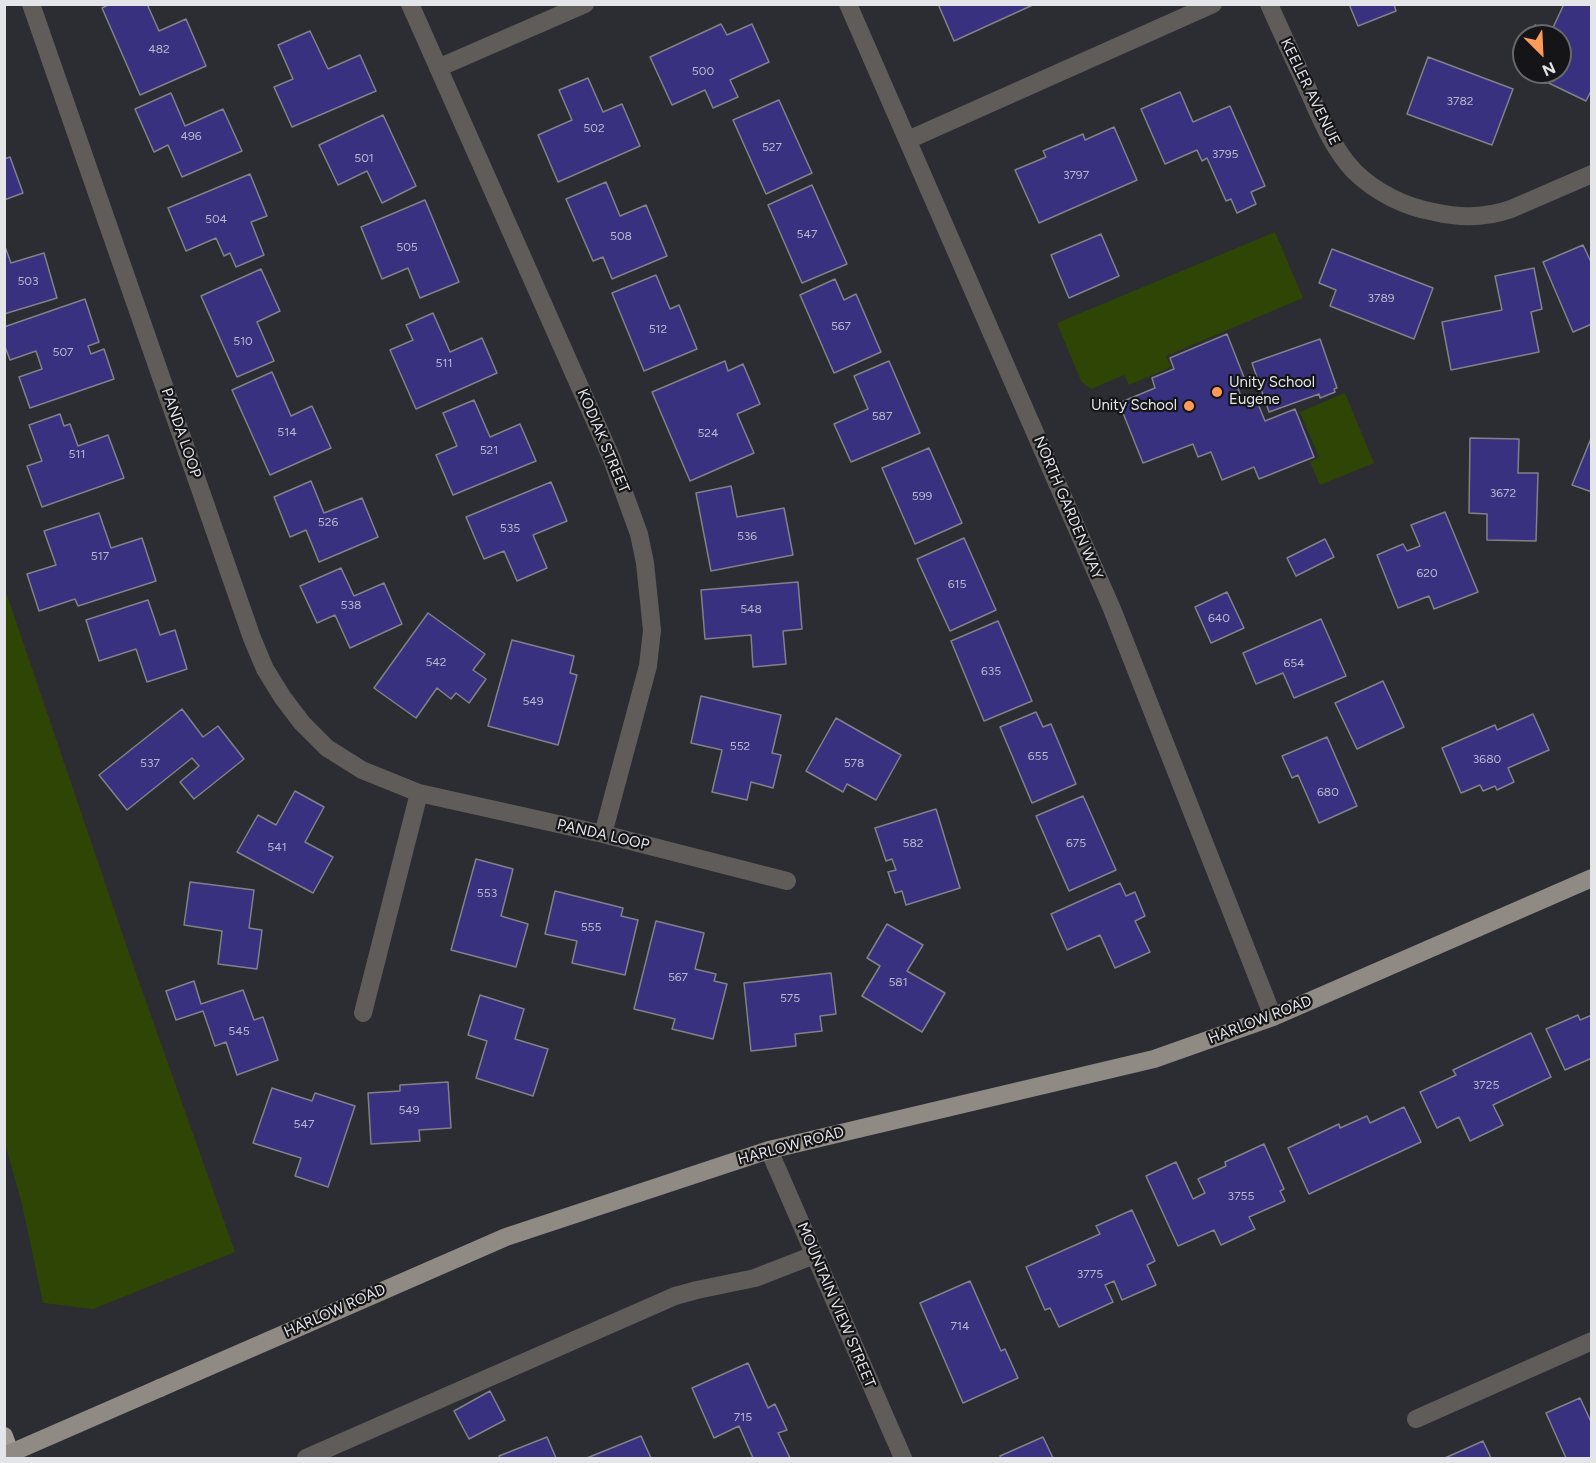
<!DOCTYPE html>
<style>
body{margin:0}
#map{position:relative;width:1596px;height:1463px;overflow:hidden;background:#2c2c33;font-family:Figtree,sans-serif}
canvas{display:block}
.frame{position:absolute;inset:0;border:6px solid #e4e5e9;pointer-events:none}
.north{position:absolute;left:1512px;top:24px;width:60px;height:60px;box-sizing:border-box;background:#151518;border:2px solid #68686c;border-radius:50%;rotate:156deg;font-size:16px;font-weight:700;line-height:24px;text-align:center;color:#e4e5e9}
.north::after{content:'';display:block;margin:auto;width:21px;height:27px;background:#fe9b59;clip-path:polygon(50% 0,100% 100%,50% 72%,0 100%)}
</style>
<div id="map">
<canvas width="1596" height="1463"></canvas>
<div class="frame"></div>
<div class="north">N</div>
</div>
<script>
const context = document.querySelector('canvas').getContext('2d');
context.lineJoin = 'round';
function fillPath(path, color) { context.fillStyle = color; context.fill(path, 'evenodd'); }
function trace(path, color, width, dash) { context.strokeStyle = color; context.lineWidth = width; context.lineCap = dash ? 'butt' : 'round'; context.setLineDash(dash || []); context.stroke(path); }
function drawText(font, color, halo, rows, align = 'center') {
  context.font = font + ' Figtree,sans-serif'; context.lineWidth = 4.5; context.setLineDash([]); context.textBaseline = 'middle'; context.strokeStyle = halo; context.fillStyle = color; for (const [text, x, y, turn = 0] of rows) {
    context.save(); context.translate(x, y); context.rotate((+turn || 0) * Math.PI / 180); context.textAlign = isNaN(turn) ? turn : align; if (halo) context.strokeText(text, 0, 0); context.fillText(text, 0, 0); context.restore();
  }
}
const green = new Path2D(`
 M1275,232L1303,298L1166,356L1171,367L1129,385L1124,375L1091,389L1081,381L1057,323Z
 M1345,393L1374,463L1320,485L1310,462L1319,457L1300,412Z
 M5,589L132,962L235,1252L93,1309L43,1303L22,1204L5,1144Z`);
const building = new Path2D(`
 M110,4H147L159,31L186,19L206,66L140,95L102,8Z
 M938,4H1035L954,41Z
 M1349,4H1394L1396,11L1358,26Z
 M1564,4H1592V89L1586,101L1530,74L1531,72H1560V36H1530L1535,25L1551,32Z
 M721,24L727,35L752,24L769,62L730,80L738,97L713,108L705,90L672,105L650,57Z
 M310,31L328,69L360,55L376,91L292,127L274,87L293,79L278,45Z
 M1428,57L1513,89L1492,145L1407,114Z
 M588,78L603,112L622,104L640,146L558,182L538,135L572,120L559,90Z
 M1180,92L1193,122L1230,106L1265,186L1251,192L1256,204L1237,213L1231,199L1226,201L1207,158L1202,161L1197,150L1165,164L1141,109Z
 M171,93L185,126L223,109L242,151L182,177L168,145L154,152L135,109Z
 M779,100L812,173L766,194L733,120Z
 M383,115L416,186L382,203L367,171L338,185L319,145Z
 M1114,127L1137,180L1039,223L1015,170L1046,157L1043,151L1083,134L1085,140Z
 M10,157L23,193L4,200V159Z
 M250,174L267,216L251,222L264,255L236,267L230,253L224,256L216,238L186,251L168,208Z
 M606,182L620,216L646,205L667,256L612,279L603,257L593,261L566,199Z
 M812,185L847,264L802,283L768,205Z
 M425,200L459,282L420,298L408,268L382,279L361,227Z
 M1101,234L1119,276L1069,298L1051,255Z
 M4,244L11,263L44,253L57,298L4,314Z
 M1583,245L1592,264V324L1573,332L1543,262Z
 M1332,249L1433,288L1414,339L1330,306L1336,290L1319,283Z
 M1534,268L1542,309L1531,312L1539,352L1451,370L1442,322L1502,310L1495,276Z
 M261,269L280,311L257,322L274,361L237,377L201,296Z
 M656,275L670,309L679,305L697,349L644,371L612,293Z
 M835,279L844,300L856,294L881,352L834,373L800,295Z
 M85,299L99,342L88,346L91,354L104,349L114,379L30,408L19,377L42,369L36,351L10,360L4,344V327Z
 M433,313L450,352L482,338L497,373L416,409L390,350L413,340L406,325Z
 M1227,334L1247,385L1238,389L1244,403L1256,399L1265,421L1295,409L1314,457L1259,479L1254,467L1222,480L1211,452L1198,457L1193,444L1143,463L1119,403L1155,388L1152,378L1174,369L1170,358Z
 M1320,339L1337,388L1334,389L1335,392L1320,398L1319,394L1269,412L1252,363Z
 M725,361L728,371L743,364L760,404L737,414L754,453L690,481L652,392Z
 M889,361L920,433L851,462L834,424L868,409L854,376Z
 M272,372L291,416L312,406L331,448L270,475L232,390Z
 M474,400L490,437L520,424L536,461L453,495L436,455L457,446L443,413Z
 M60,414L64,426L70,424L78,446L108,435L124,478L42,507L27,466L42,461L29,425Z
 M1592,436V492L1572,485Z
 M1470,438L1519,439L1518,473H1538L1536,541L1487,540V514L1469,513Z
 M929,448L962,523L915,544L882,468Z
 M311,481L324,513L362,498L378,537L319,562L306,530L290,537L274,497Z
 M551,482L567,521L533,535L547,568L517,581L504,551L484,559L466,517Z
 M731,486L737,517L784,508L793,555L711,571L696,493Z
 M1445,512L1478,592L1434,609L1429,596L1398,608L1377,555L1403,544L1407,551L1420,546L1411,525Z
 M99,513L111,548L142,538L156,581L78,606L75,599L39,611L27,574L56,565L44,531Z
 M964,538L996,610L950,631L917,559Z
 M1325,539L1334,557L1296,576L1287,558Z
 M341,568L354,596L384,583L402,624L350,648L335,615L317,623L300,586Z
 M798,582L802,629L783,631L786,664L753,667L751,635L705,639L701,590Z
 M1227,592L1244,628L1211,643L1195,607Z
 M148,600L160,635L175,630L187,669L147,682L136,649L99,661L86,620Z
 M428,613L485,654L473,670L486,679L469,703L456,693L451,699L437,688L416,718L374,688Z
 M1321,619L1346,676L1294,698L1283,673L1256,684L1243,653Z
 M998,621L1032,701L984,721L951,641Z
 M512,640L574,656L570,673L577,675L558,745L488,726Z
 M1383,681L1404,727L1357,749L1335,703Z
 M701,696L781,715L772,753L781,755L773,788L751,782L747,800L712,792L722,750L691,743Z
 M182,709L203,737L218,726L244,759L194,799L180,782L199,766L192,758L127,810L99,775Z
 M1036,712L1043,727L1051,724L1076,784L1032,803L1000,727Z
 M1533,714L1549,750L1508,768L1514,782L1497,790L1495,786L1483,791L1480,785L1461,793L1442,748L1495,725L1497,730Z
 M836,718L901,755L876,800L847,784L843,792L806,771Z
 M1327,737L1357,806L1319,823L1298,775L1292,778L1282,756Z
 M295,791L324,807L305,842L333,857L313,893L237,852L258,815L276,825Z
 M1083,796L1116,870L1069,891L1036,816Z
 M936,809L960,888L906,905L902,891L895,893L888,872L896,870L892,859L886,861L875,828Z
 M476,859L513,869L501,916L528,924L516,967L451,950Z
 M190,882L254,890L249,928L262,930L257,969L218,964L222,931L184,925Z
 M1120,883L1126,896L1135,892L1145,916L1135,921L1150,952L1115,968L1100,935L1067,950L1051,914Z
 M555,891L623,908L621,916L638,920L625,975L572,963L577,941L545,934Z
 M656,921L704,933L695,969L716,974L714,981L727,984L713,1039L672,1029L675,1019L634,1009Z
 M887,924L923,945L907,971L945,993L922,1032L862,996L880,966L867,958Z
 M831,973L836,1014L820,1016L822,1031L795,1034L796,1046L751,1051L744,983Z
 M194,981L201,1004L243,990L254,1020L263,1017L278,1060L237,1075L226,1042L215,1046L203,1011L176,1020L166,991Z
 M480,995L524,1009L515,1039L548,1049L533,1096L476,1078L487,1041L468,1035Z
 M1578,1015L1580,1020L1592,1015V1058L1565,1070L1546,1029Z
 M1531,1033L1551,1077L1493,1105L1503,1125L1470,1141L1459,1117L1437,1128L1420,1092L1456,1075L1453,1070Z
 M448,1082L451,1128L419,1130L420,1141L371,1144L368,1093L400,1091V1085Z
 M272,1088L312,1101L315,1093L355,1106L328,1187L295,1176L301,1158L253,1143Z
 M1404,1107L1421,1142L1309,1194L1288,1148L1339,1124L1340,1128L1367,1116L1370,1123Z
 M1264,1144L1284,1189L1280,1191L1285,1201L1249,1217L1255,1229L1221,1245L1214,1230L1178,1246L1146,1176L1176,1162L1193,1199L1205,1193L1198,1179L1226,1166L1225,1162Z
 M1132,1210L1155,1261L1147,1265L1156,1285L1122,1300L1114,1281L1105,1285L1113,1302L1059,1327L1050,1308L1045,1310L1026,1267L1100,1234L1096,1226Z
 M970,1281L1001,1351L1005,1349L1018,1378L963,1403L920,1303Z
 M748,1363L768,1408L775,1404L787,1430L778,1433L790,1458H753L739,1426L714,1438L692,1388Z
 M490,1391L505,1420L469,1439L454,1411Z
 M1580,1398L1592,1424V1458H1566L1546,1413Z
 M641,1436L651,1458H587Z
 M547,1437L556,1458H500L499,1456Z
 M1043,1437L1053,1458H1001L1000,1456Z
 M1483,1441L1491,1458H1445Z`);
const minor = new Path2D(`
 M31,4L252,638L265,669L283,698L302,723L327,748L362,770L419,793L603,834L787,881
 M410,4L611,457L639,534L645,563L652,630L648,666L603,834
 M848,4L1112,609L1273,1017
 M1269,4C1282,34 1296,63 1309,92C1321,119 1333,149 1354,171C1375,192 1405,207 1434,212C1460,218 1486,218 1511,209L1592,174
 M438,68L585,4
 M908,140L1213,4
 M363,1013L419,793
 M769,1150L903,1458
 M1416,1419L1592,1341
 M306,1458L675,1296L697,1290L755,1278L814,1255`);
const major = new Path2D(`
 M160,1388L506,1237L769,1150L1154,1059L1273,1017L1592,878`);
const highway = new Path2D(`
 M4,1436L12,1458`);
const majorBridge = new Path2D(`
 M4,1456L160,1388`);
const markers = [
 [1217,392,6,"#fe9b59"],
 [1189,406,6,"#fe9b59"]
];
const numberNames = [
 ["482",159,49],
 ["500",703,71],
 ["3782",1460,101],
 ["502",594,128],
 ["496",191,136],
 ["527",772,147],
 ["3795",1225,154],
 ["501",364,158],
 ["3797",1076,175],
 ["504",216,219],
 ["547",807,234],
 ["508",621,236],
 ["505",407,247],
 ["503",28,281],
 ["3789",1381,298],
 ["567",841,326],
 ["512",658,329],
 ["510",243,341],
 ["507",63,352],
 ["511",444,363],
 ["587",882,416],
 ["514",287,432],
 ["524",708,433],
 ["521",489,450],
 ["511",77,454],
 ["3672",1503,493],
 ["599",922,496],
 ["526",328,522],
 ["535",510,528],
 ["536",747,536],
 ["517",100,556],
 ["620",1427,573],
 ["615",957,584],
 ["538",351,605],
 ["548",751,609],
 ["640",1219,618],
 ["542",436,662],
 ["654",1294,663],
 ["635",991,671],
 ["549",533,701],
 ["552",740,746],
 ["655",1038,756],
 ["3680",1487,759],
 ["537",150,763],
 ["578",854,763],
 ["680",1328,792],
 ["582",913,843],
 ["675",1076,843],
 ["541",277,847],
 ["553",487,893],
 ["555",591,927],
 ["567",678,977],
 ["581",898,982],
 ["575",790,998],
 ["545",239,1031],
 ["3725",1486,1085],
 ["549",409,1110],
 ["547",304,1124],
 ["3755",1241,1196],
 ["3775",1090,1274],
 ["714",960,1326],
 ["715",743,1417]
];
const streetNames = [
 ["KEELER AVENUE",1310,92,64],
 ["PANDA LOOP",181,433,71],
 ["KODIAK STREET",603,441,67],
 ["NORTH GARDEN WAY",1068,508,67],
 ["PANDA LOOP",603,835,13],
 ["HARLOW ROAD",1260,1020,-21],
 ["HARLOW ROAD",791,1146,-15],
 ["MOUNTAIN VIEW STREET",836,1305,67],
 ["HARLOW ROAD",335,1311,-24]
];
const poiNames = [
 ["Unity School",1229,383],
 ["Eugene",1229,400],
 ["Unity School",1177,406,"right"]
];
fillPath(green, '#2f4505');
fillPath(building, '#37317f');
trace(building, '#81818a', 1.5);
trace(minor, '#5f5c59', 18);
trace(major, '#908a84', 18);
trace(highway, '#a39c95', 18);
trace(majorBridge, '#908a84', 18);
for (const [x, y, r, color] of markers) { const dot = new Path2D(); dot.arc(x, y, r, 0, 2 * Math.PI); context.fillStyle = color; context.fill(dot); trace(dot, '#151518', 2); }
drawText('12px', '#b9b8ce', null, numberNames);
drawText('15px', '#e4e5e9', '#151518', streetNames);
drawText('15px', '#e4e5e9', '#151518', poiNames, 'left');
</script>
